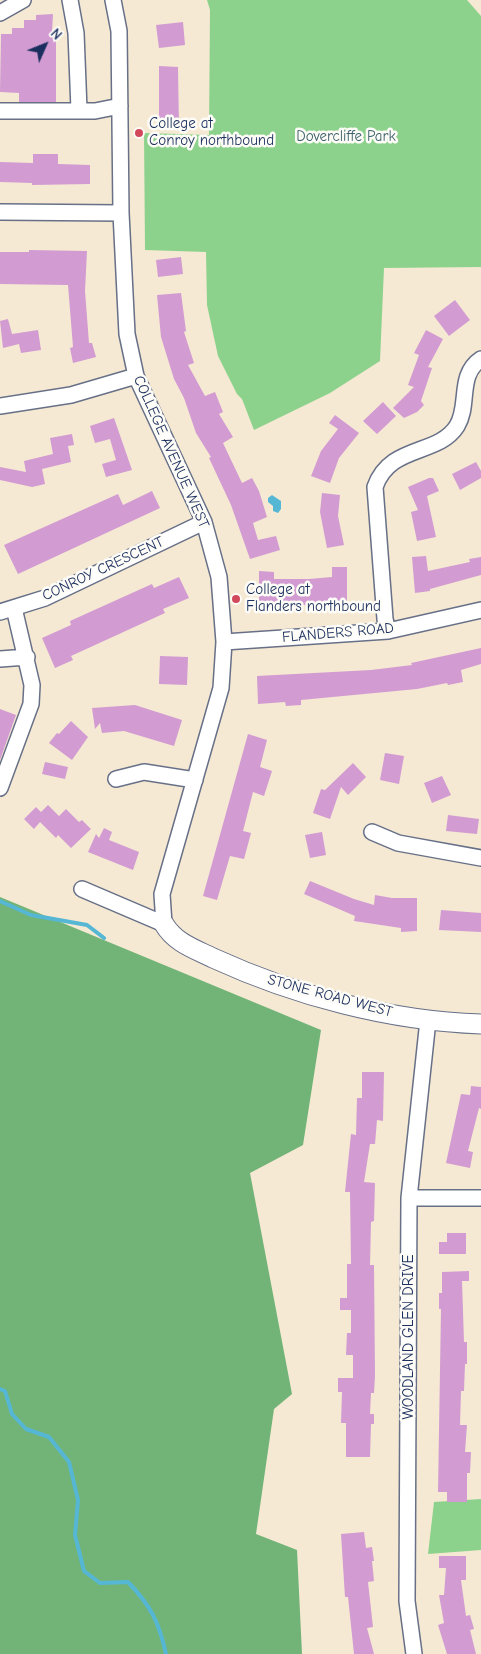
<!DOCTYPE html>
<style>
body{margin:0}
#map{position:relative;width:481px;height:1654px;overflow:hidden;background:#f5e9d3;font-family:"Comic Neue",sans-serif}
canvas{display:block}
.north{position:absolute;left:20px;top:20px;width:50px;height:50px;-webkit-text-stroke:4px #fdfcf7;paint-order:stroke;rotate:46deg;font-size:14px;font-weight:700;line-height:20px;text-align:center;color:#1b2f5e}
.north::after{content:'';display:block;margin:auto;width:18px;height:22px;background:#1b2f5e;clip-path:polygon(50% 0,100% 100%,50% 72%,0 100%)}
</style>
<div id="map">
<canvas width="481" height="1654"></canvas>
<div class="north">N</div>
</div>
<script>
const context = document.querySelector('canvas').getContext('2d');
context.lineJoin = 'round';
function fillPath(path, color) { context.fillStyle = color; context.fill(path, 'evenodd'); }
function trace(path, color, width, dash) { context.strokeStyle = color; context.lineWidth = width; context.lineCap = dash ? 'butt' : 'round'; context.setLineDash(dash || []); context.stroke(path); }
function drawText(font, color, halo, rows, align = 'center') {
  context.font = font + ' "Comic Neue",sans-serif'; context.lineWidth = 5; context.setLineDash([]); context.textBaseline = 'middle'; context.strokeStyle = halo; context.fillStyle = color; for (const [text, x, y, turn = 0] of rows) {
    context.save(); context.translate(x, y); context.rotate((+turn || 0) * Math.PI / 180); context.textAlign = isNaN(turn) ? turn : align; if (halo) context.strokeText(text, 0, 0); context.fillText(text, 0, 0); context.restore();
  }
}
const green = new Path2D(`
 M207,0H467L481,16V267L384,268L380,361L330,393L254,430L242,399L237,394L218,356L207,305L206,252L145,250L144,133L209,135L210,10Z
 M481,1499V1550L428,1554L434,1502Z`);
const forest = new Path2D(`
 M0,897L321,1030L303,1145L250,1173L292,1394L274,1409L256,1534L297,1550L302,1654H0Z`);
const water = new Path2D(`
 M272,495L281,501V509L278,513L273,511V506L268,502V498Z`);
const stream = new Path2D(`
 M0,901L31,915L87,925L104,938
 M0,1389L5,1391L12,1414L26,1429L49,1437L69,1462L78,1500L75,1535L84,1571L100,1583L128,1582C151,1606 159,1622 166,1654`);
const building = new Path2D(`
 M53,14L52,32H56V102H19V93L0,92L1,34H12V28H24V20H36V15Z
 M183,22L185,45L159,48L156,25Z
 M159,66L178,67L179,128H159Z
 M33,154H58V164L90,165V184L32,185V183L0,182V162L33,163Z
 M29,250L87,251L85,291L89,343H92L96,357L73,363L70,348L73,347L68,285L0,284V252H29Z
 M181,257L183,274L158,277L156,260Z
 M181,293L186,331L184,332L194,363L188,365L205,396L215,392L223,412L219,414L233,437L223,443L242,483L252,478L259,491L267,517L253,523L258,540L276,536L280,550L250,559L231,505L209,458L211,457L196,433L184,398L174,379L161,337L157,295Z
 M455,300L470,320L449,336L434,316Z
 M8,319L12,334L38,330L41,350L21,353L19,344L3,348L0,321Z
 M426,330L443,339L428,367L432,368L421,401L424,405L417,412L404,418L393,408L414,387L408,385L419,355L414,353Z
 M383,402L396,416L377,434L363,421Z
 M335,415L359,433L339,458L330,483L311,476L321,451L338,429L329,423Z
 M114,418L132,470L106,477L102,464L116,460L110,439L95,443L90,426Z
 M72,434L74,445L68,446L71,462L42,469L45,484L32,487L0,480V467L26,472L24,461L53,454L50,438Z
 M476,462L481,471V478L460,490L452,474Z
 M429,478H433L439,491L427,496L436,537L417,541L411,512L418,510L408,487Z
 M152,491L160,508L18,574L4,545L118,494L123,505Z
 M322,493L340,495L338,516L344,545L327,548L320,512Z
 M426,556L428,571L470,562L469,559L481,557V575L430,589V591L415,593L412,557Z
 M332,567H347V605H301V607L259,610V571L274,572V579H309L332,577Z
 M179,577L189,598L163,609L165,613L71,656L73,660L55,668L42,638L71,625L70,621L132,593L152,584L154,588Z
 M481,648V664L461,670L463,682L448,685L447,683L417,689L301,700V705L286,706L285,702L258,704L257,676L371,670L412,665L411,663Z
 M160,656L188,657L187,685L159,684Z
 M135,705L182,720L174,746L124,731L102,733L100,723L95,729L92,708Z
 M0,709L16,715L0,760Z
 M71,721L88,737L72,760L49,743L57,733L59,734Z
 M248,734L267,740L260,767L272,771L264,796L253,792L243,831L251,833L244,859L230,856L217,900L203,896Z
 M385,753L404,756L399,784L380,780Z
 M45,762L68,767L65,779L42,774Z
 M353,763L366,777L348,795L341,787L330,819L313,813L321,789L325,790Z
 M442,776L451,795L432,803L424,783Z
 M48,805L59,816L66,809L79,822L82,820L91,829L71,848L58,835L56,838L40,822L34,829L24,819L36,807L41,812Z
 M448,815L479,819L477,834L446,831Z
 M104,828L112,832L109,840L139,852L133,870L88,852L96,834L99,838Z
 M322,832L326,855L310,858L305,835Z
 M310,881L354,899L374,905L375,895L392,898H417V931L401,932V928L354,921L355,916L304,894Z
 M441,910L481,913V932L439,930Z
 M362,1072H384L383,1121L377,1120L375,1144H370L364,1182L375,1183L374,1221L371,1222L370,1265H374L375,1376L374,1393H371L370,1414H374V1424H371L370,1457H346V1423H341L342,1392H338V1378H353V1355H346L347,1333H351V1310H340V1298H347V1264H351L350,1192H345L351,1134L356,1135L357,1098H362Z
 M471,1086L481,1087V1109L479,1108L468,1151L473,1152L470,1168L446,1163L461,1094L470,1095Z
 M447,1233H466V1254H439V1242H447Z
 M469,1271V1281H462L464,1342H467V1364H465L464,1391H461L460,1425H467L465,1452H471L470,1473H467V1502H447V1492H438L441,1309H439V1293H442V1272Z
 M364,1532L366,1548L372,1547L374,1561H372L374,1581L368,1582L373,1627L367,1628L374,1654H354L348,1597H345L341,1534Z
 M439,1556H466V1580H461L466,1616L470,1615L474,1629L470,1630L476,1654H447L438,1625L444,1623L439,1595H444L446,1568H439Z`);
const minor = new Path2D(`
 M70,0L76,33L79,110
 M113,0L119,31L121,213L127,334L136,376L204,522L219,577L224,642L221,688L162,894L164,924
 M0,13L23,0
 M0,111H95L120,106
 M0,212L121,213
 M0,406L71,395L136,376
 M0,612L45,598L204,522
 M388,631L385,619L375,487C390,444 438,456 457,426C470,405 457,375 481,359
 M224,642L388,631L481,610
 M0,659L27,657
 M116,779L144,772L195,780
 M0,788L31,704L32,685L14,608
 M372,832L398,843L481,858
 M82,889L164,924
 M409,1198H481
 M414,1654L407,1601L409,1198L428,1020`);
const major = new Path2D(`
 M164,924C175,943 195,949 213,958C296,996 390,1021 481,1024`);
const markers = [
 [139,133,5,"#d1495b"],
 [236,599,5,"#d1495b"]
];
const poiNames = [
 ["College at",149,124],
 ["Conroy northbound",149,141],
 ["College at",246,590],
 ["Flanders northbound",246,607]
];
const parkNames = [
 ["Dovercliffe Park",346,137]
];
const streetNames = [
 ["COLLEGE AVENUE WEST",171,452,66],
 ["CONROY CRESCENT",103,569,-25],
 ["FLANDERS ROAD",338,633,-5],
 ["STONE ROAD WEST",330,996,15],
 ["WOODLAND GLEN DRIVE",409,1337,-90]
];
fillPath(green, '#8dd28c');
fillPath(forest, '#72b478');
fillPath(water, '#56b7d5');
trace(stream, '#56b7d5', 4);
fillPath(building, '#d29bd2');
trace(minor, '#677087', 18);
trace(major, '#677087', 21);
trace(minor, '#fff', 15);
trace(major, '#fff', 19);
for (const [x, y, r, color] of markers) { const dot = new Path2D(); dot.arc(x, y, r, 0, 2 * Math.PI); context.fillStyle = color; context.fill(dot); trace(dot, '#fdfcf7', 2); }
drawText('15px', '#1b2f5e', '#fdfcf7', poiNames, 'left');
drawText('15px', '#3d606c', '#fdfcf7', parkNames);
drawText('15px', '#1b2f5e', '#fdfcf7', streetNames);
</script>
